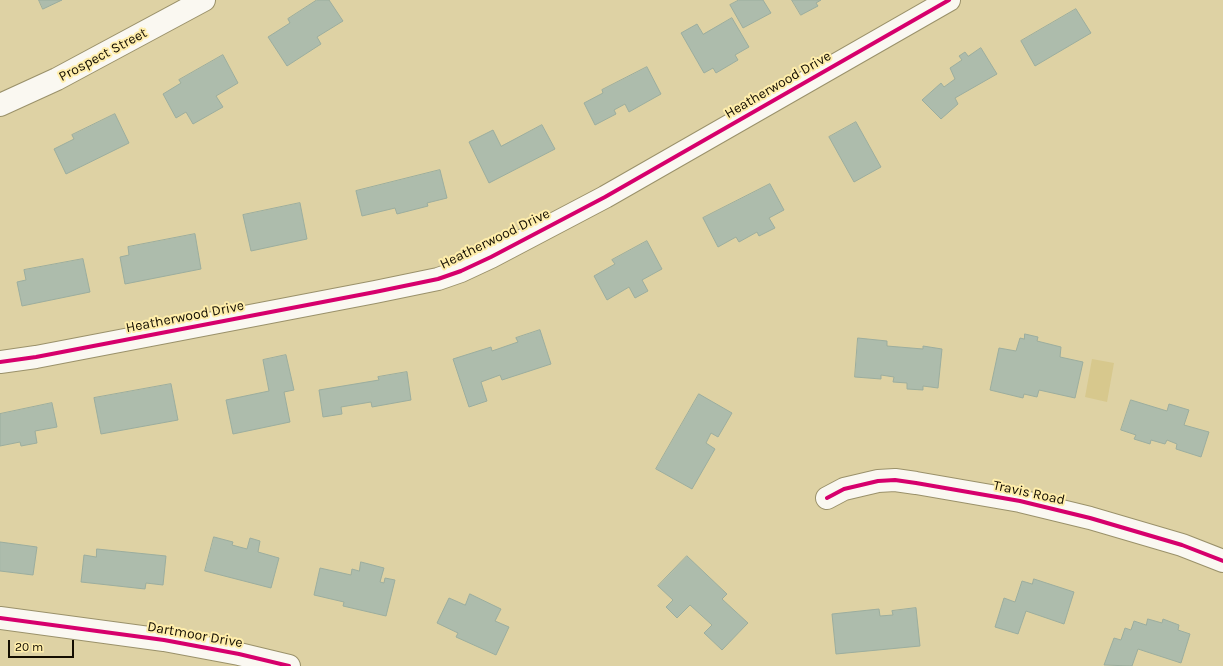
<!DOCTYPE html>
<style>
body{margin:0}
#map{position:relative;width:1223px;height:666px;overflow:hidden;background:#ded2a4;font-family:Karla,sans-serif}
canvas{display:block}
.scale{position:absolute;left:8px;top:640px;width:66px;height:18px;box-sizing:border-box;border:2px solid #130d00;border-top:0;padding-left:5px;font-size:12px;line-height:14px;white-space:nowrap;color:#130d00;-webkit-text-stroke:3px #ffeeab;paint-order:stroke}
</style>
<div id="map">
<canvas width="1223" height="666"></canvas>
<div class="scale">20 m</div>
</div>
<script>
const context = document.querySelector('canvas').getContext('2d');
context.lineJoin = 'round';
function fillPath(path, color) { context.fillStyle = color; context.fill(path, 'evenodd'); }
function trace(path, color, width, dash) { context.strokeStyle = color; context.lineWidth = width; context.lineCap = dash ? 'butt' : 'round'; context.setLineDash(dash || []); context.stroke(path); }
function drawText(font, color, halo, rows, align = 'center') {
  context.font = font + ' Karla,sans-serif'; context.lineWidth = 4; context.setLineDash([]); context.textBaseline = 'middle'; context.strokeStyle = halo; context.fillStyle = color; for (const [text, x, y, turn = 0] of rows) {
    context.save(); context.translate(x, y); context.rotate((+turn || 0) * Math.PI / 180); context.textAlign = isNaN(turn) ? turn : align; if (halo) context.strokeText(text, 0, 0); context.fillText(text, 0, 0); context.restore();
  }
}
const green = new Path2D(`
 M1092,359L1114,363L1107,402L1085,397Z`);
const building = new Path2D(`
 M39,0H62L43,9Z
 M317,0H329L343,21L317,37L321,44L287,66L268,37L290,23L288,19Z
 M739,0H763L771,13L743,28L730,5Z
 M792,0H821L816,3L818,6L801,15Z
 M1076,9L1091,33L1035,66L1021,41Z
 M732,18L749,47L735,55L738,60L716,73L713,68L704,73L681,33L697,24L703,34Z
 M981,48L997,74L955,98L958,104L941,119L922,100L941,83L944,87L955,79L950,68L962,60L959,56L965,52L968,56Z
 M223,55L238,83L216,96L223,107L193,124L186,112L176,118L163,94L181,83L179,80Z
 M647,67L661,94L629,112L625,104L614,110L616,114L595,125L584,103L603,93L602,90Z
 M115,114L129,143L66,174L54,149L74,139L72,135Z
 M856,122L881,167L854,182L829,137Z
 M542,125L555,149L489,183L469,142L493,130L501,146Z
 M440,170L447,198L427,203L428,206L397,214L395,208L362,216L356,191Z
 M770,184L784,210L769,218L775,228L759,236L757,232L739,242L736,237L718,247L703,218Z
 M300,203L307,239L251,251L243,215Z
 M195,234L201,269L125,284L120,257L129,255L128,247Z
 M647,241L662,269L642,280L648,291L635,298L629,287L607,300L594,276L615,264L612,260Z
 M83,259L90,292L22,306L17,282L26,280L24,270Z
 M540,330L551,364L502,380L500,375L481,382L487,401L469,407L453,359L491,347L492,351L518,342L516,338Z
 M1025,334L1038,337L1037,341L1061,347L1060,357L1083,362L1075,398L1039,390L1037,397L1024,394L1023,398L990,390L999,348L1016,351L1020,338L1024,339Z
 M858,338L887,341V346L923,349V346L942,349L938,388L923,386V390L907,389V383L893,382L894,377L881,375V379L855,377Z
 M286,355L294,390L284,392L290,422L233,434L226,400L269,391L263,360Z
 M407,372L411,400L372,407L371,402L341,407L342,414L323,417L319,390L379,380L378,377Z
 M171,384L178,420L101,434L94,398Z
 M699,394L732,413L718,437L711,433L706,443L715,449L692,489L656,469Z
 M1131,400L1167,411L1169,404L1189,410L1184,425L1209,432L1201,457L1176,449L1177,444L1167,440L1165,444L1151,440L1150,444L1134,439L1136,435L1121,430Z
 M52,403L57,427L35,431L37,443L21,446L20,442L0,446V414Z
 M214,537L233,542L232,545L247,549L250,538L260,541L258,552L279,558L271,588L205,571Z
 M0,542L37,547L33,575L0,571Z
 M97,549L166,556L163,585L146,583L145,589L81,582L84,555L96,557Z
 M687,556L727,594L722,599L748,623L722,650L704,633L712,625L690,605L677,618L666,607L673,600L658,586Z
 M361,562L384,568L380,582L384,583L385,578L395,580L386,616L343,606L344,602L314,595L320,568L351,575L352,569L359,571Z
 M1034,579L1074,592L1064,624L1026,611L1018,634L995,627L1004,598L1015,602L1022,581L1032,584Z
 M470,594L501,609L495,621L509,627L496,655L456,637L458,633L437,623L449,598L465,605Z
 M916,608L920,646L836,654L832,614L879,609L880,616L893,615L892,611Z
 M1148,619L1162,623L1163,619L1179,625L1178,630L1190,634L1181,663L1138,649L1132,666L1104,665L1114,638L1121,640L1125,628L1131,630L1134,621L1146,625Z`);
const street = new Path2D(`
 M0,105L57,79L204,0
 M0,362L36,357L375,292L438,279L461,271L491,257L605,197L949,0
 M827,498L844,489L878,481L895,480L916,483L1020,501L1090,518L1182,545L1223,561
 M0,618L164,640L239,654L289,666`);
const cycleway = new Path2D(`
 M0,362L36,357L375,292L438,279L461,271L491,257L605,197L949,0
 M827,498L844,489L878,481L895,480L916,483L1020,501L1090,518L1182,545L1223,561
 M0,618L164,640L239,654L289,666`);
const streetNames = [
 ["Prospect Street",103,55,-28],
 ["Heatherwood Drive",778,85,-30],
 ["Heatherwood Drive",495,239,-26],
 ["Heatherwood Drive",185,317,-11],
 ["Travis Road",1029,493,12],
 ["Dartmoor Drive",195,635,10]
];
fillPath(green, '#d7c88d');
fillPath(building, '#adbcac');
trace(building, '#9bad9e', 1);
trace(street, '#9a916a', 24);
trace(street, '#faf8f1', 22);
trace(cycleway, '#d6006c', 4);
drawText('14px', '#130d00', '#ffeeab', streetNames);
</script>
